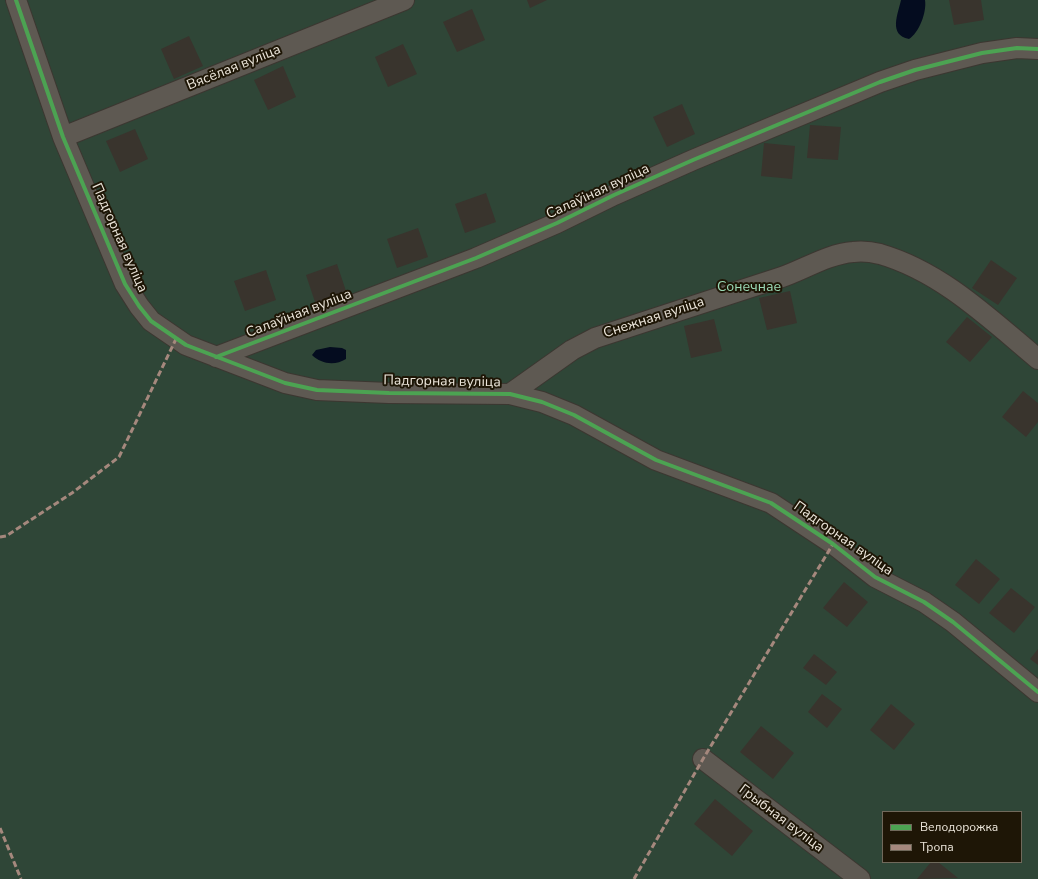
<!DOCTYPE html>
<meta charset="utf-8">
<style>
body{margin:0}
#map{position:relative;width:1038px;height:879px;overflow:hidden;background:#221d14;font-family:"Nunito Sans",sans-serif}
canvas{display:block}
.legend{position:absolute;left:882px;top:811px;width:140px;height:52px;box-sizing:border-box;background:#1e1606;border:1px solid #70695b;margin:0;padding:5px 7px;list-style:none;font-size:12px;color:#ece6db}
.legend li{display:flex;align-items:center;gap:8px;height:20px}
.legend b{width:20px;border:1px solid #70695b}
</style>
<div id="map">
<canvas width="1038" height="879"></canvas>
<ul class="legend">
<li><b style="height:5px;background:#4ca352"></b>Велодорожка</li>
<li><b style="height:5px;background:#a5887d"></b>Тропа</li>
</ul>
</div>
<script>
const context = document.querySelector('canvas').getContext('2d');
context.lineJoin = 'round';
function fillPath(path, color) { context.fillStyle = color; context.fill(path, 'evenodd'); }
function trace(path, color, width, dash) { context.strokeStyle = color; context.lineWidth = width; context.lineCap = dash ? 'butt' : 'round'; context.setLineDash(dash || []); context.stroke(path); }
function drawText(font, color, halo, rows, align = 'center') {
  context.font = font + ' "Nunito Sans",sans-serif'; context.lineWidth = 4; context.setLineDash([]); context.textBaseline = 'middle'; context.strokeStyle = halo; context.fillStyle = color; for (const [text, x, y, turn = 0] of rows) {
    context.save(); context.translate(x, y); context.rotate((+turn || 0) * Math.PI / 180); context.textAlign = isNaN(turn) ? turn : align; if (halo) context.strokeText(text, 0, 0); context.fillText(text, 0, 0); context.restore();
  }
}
const green = new Path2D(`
 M0,0H1038V879H0ZM883,812H1021V862H883Z`);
const water = new Path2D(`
 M901,0H925C927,12 919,33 909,39C888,35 898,14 901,0Z
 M330,347L342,348L346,350V359C335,366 321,364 312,355L316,350Z`);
const building = new Path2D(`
 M527,0H547L530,8Z
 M949,0H981L984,20L954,25Z
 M472,9L485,40L457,52L443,22Z
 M189,36L203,66L174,79L161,49Z
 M403,44L417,74L388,87L375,57Z
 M283,66L296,97L268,110L254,80Z
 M682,104L695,134L667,147L653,117Z
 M810,125L841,127L838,160L807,158Z
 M135,129L148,159L120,172L106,141Z
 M764,143L795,146L792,179L761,176Z
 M486,193L496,222L465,233L455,204Z
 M418,228L428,257L397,268L387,239Z
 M991,260L1017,278L998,305L972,288Z
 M337,264L347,294L316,305L306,275Z
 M266,270L276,300L245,311L234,281Z
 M790,291L797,323L767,330L759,298Z
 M967,317L992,337L970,362L946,342Z
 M714,319L722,351L691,358L684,326Z
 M1023,391L1038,403V422L1026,437L1002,417Z
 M976,559L1000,579L979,604L955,585Z
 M844,582L868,602L847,627L823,608Z
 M1011,588L1035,607L1014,633L989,613Z
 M1038,649V665L1030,659Z
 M814,654L837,672L826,685L803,668Z
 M822,694L842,709L827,728L808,712Z
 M891,704L915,724L894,750L870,730Z
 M761,726L794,753L773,779L740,752Z
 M715,799L753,831L732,856L694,824Z
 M931,862H938L958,878L917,879Z`);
const minor = new Path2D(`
 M16,0L63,137L125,284L139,306L151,321L186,345L285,383L317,390L389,393L510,394L542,402L574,415L656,460L771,503L833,544L875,577L924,602L953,622L1038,692
 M63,137L404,0
 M216,357L476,258L557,223L614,195L693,160L880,82L915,70L982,53L1017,48L1038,49
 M510,394L572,350L595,338C657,318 719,298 782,277C805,269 828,254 853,252C861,251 872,252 880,254C942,272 990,319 1038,359
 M703,759L860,879`);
const quiet = new Path2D(`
 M0,537L6,536L72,493L119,457L176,339
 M0,828L21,879
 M634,879L703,759L833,544`);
const cycleway = new Path2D(`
 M16,0L63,137L125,284L139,306L151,321L186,345L285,383L317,390L389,393L510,394L542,402L574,415L656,460L771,503L833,544L875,577L924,602L953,622L1038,692
 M216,357L476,258L557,223L614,195L693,160L880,82L915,70L982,53L1017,48L1038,49`);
const streetNames = [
 ["Вясёлая вуліца",234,68,-22],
 ["Салаўіная вуліца",598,192,-25],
 ["Падгорная вуліца",119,238,66],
 ["Салаўіная вуліца",299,314,-21],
 ["Снежная вуліца",654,318,-18],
 ["Падгорная вуліца",442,382,1],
 ["Падгорная вуліца",843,539,35],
 ["Грыбная вуліца",781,819,37]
];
const parkNames = [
 ["Сонечнае",749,288]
];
fillPath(green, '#2f4637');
fillPath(water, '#040c1f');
fillPath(building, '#39342d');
trace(minor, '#3c3731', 22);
trace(minor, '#5e5952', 20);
trace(quiet, '#a5887d', 3, [6, 3]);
trace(cycleway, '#4ca352', 4);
drawText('14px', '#ece6db', '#1e1606', streetNames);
drawText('14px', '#9bdab6', '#1e1606', parkNames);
</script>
